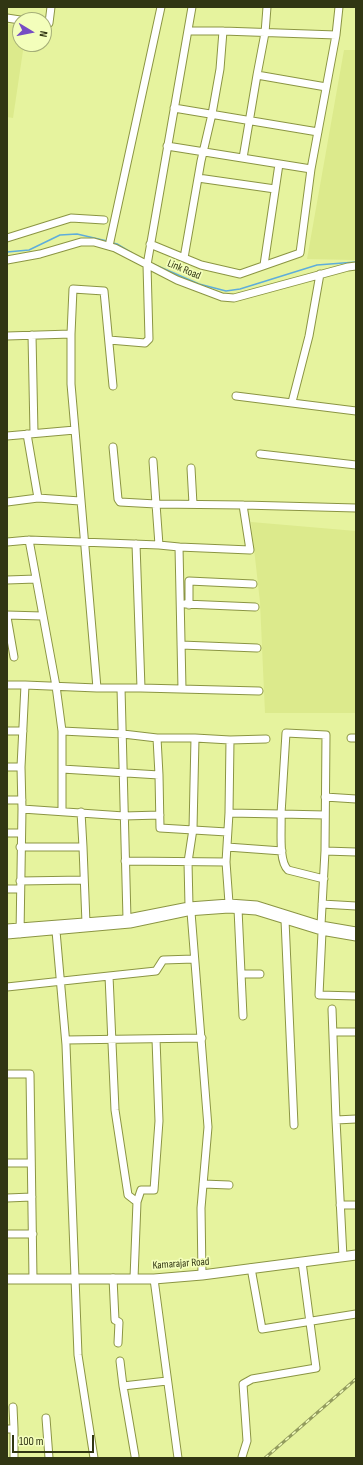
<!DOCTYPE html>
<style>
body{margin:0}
#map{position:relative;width:363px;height:1465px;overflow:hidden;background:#e6f39e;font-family:"Sofia Sans Condensed",sans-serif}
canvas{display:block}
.frame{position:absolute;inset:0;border:8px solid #313613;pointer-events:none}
.north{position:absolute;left:12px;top:12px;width:40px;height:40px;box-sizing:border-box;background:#f3febb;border:1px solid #a5ae78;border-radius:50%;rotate:100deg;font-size:11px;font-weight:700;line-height:16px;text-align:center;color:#313613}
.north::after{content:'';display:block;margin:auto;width:14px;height:18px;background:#764cc4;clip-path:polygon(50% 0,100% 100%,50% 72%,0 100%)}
.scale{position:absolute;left:12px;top:1435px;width:82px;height:18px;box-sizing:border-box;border:2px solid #313613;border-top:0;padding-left:5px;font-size:12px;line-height:14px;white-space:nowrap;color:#313613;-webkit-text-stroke:3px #f3febb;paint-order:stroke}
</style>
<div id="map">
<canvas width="363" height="1465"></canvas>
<div class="frame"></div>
<div class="north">N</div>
<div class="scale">100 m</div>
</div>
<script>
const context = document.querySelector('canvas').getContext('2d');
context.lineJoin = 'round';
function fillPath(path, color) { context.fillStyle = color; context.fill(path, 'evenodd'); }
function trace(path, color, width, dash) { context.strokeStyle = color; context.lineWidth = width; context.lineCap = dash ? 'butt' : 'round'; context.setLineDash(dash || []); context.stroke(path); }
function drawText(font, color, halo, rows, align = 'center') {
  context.font = font + ' "Sofia Sans Condensed",sans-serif'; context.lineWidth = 3.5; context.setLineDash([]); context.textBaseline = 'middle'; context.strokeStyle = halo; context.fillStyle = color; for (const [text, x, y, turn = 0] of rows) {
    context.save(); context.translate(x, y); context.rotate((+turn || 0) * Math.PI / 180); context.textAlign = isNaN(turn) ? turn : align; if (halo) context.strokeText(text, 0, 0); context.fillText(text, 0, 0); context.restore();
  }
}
const built = new Path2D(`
 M7,24L20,26V44H24L13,118L7,117Z
 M344,50H356V260L307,259Z
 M251,522L356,531V713H265L260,602Z`);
const stream = new Path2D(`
 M113,243L117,244L132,253
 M7,252L29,250L60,235L77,234L107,241
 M153,264L199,284L226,291L240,289L317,265L356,262`);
const minor = new Path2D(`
 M7,18L20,20
 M44,23H49L51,7
 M223,31L336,35
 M257,75L265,33L267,7
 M174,108L318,132
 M243,158L257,75L326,87
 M311,169L336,35L339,7
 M198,178L275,189
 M7,238L71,218L104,220
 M150,244L201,265L240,274L300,253L311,169L167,146
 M109,246L161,7
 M184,258L201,161L212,114L220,69L223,31H188
 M7,260L40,254L81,242H94L115,248L177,280L222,297L234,298L348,267L356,266
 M264,265L279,164
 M71,334L73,289L104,291L113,386
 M32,335L34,433
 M7,336L71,334V384L75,430
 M109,340L145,343L149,339L147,265L192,7
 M236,396L356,411
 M292,402L309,336L320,274
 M27,434L38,498L80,501
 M7,436L75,430L97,688L25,685L21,767L22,809L20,934
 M113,447L118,499L120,502L156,504L153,461
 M260,454L356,465
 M191,468L193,504
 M7,502L38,498
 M29,540L56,686L62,731V811
 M7,542L29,540L159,545L156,504L243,505L356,508
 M159,545L179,547
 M7,580L36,579
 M185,604L255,607
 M189,605V581L253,584
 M7,615L42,616
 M7,617L14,657
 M181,645L257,648
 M7,685H25
 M97,688H141L136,544
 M121,688L127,919
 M141,688L259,691
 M182,689L179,547L250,550L243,505
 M7,731H23
 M62,731L123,734L157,738H195L230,740L229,813L226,862L229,903
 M157,738L159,775L160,828L227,832
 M195,738L193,829L188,862L189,906L191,912L208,1127L201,1208L202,1275
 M351,738H356
 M230,740L266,739
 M7,767H21
 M62,769L159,775
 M325,797L356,799
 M7,800H22
 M22,809L124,816L160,815
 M81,812L83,847L86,923
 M229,813L281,814L286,733L326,735L325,851L321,925L322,932L319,995L356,996
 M7,833H21
 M20,847H83
 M227,847L282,851
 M325,851L356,852
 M125,861L226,862
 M324,879L288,870C278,861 282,828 281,814L325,815
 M20,881L84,880
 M7,889H20
 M322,904L356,906
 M238,909L243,1016
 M285,920L294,1125
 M7,928L123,919L189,906L229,903L257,905L321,925L356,931
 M56,931L66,1045L78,1355L94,1458
 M7,935L130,924L187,912L229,909L256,911L321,931L356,937
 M241,974H260
 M109,976L156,971L163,960L194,959
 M7,987L109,976L115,1110L128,1195L137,1202L134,1278
 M332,1009L336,1120L343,1257
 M333,1032H356
 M66,1040L202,1038
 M7,1074H30L33,1279
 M336,1120L356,1119
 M7,1163H31
 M203,1184L229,1185
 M7,1198L32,1197
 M137,1202L141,1190H154L159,1121L156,1039
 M340,1205H356
 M7,1234H33
 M251,1268L262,1329L356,1314
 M113,1278L115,1320L119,1322L118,1343
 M154,1279L178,1458
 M120,1361L123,1386
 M13,1407L14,1429
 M46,1418L49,1458
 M7,1429H14V1458
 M135,1456L123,1386L167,1381
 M242,1457L247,1441L243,1384L252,1379L316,1368L302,1262`);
const major = new Path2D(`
 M7,1279H154L202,1275L356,1255`);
const rail = new Path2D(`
 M265,1458L356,1379`);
const streetNames = [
 ["Link Road",184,270,23],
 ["Kamarajar Road",181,1264,-4]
];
fillPath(built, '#dcea8c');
trace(stream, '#5eaddb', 1.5);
trace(minor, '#8b9543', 9);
trace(major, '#8b9543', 11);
trace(minor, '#fff', 7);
trace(major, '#fff', 9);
trace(rail, '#939c5e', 3);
trace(rail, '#f3febb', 1.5, [4.5]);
drawText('11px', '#313613', '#f3febb', streetNames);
</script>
